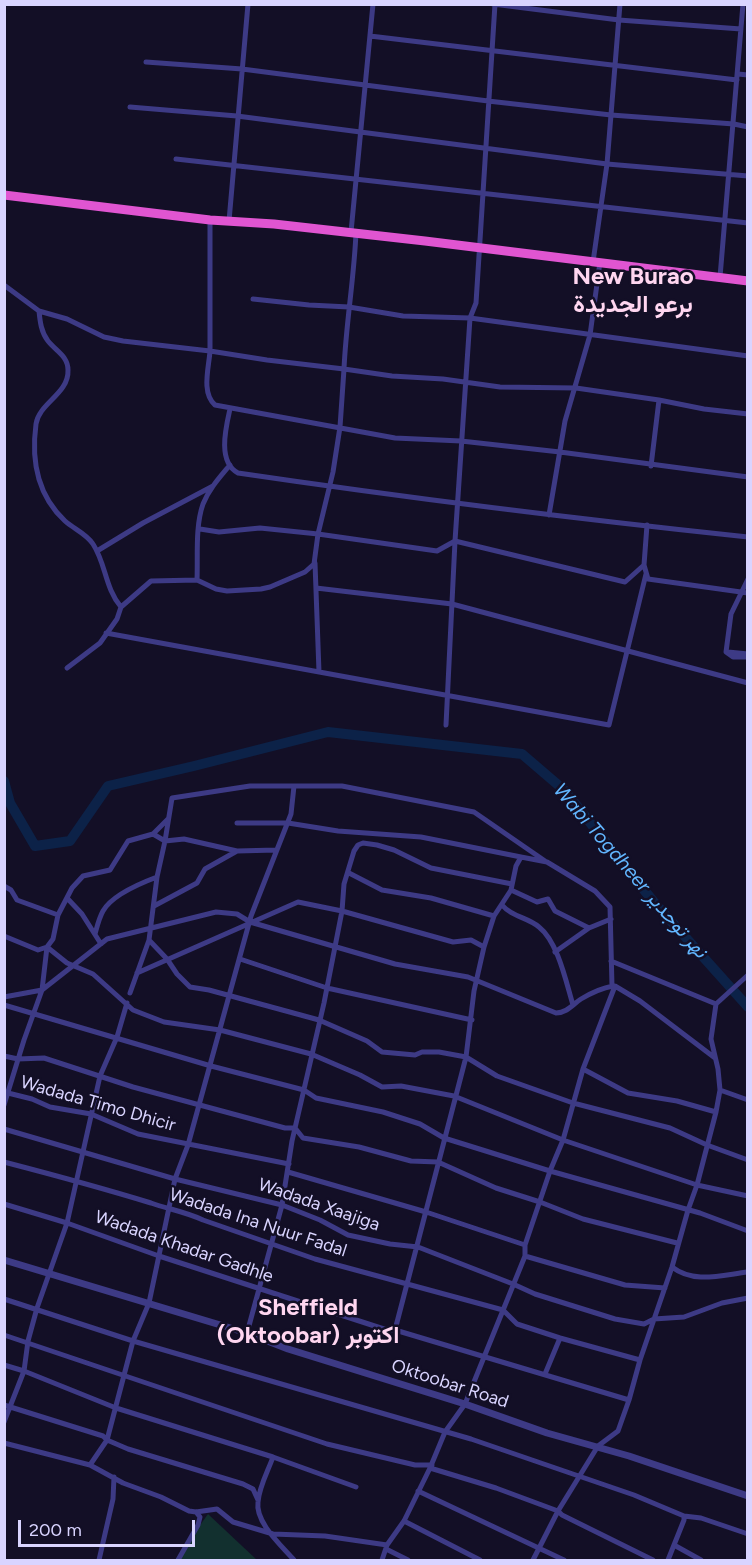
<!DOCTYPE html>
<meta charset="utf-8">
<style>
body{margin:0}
#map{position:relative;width:752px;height:1565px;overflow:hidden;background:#130f26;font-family:Figtree,sans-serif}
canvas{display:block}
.frame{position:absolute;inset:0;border:6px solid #d9d4ff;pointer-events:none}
.scale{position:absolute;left:18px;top:1520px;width:177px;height:27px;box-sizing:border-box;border:3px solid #d9d4ff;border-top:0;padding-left:8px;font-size:18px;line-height:21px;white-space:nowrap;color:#d9d4ff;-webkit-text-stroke:4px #130f26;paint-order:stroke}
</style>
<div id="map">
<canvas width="752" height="1565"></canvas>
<div class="frame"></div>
<div class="scale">200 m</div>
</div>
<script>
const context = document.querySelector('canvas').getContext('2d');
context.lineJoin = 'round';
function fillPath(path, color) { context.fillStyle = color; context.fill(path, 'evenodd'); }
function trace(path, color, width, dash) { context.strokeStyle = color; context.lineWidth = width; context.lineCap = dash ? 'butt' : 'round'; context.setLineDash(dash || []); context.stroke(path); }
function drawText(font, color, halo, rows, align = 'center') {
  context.font = font + ' Figtree,Vazirmatn,sans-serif'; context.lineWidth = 5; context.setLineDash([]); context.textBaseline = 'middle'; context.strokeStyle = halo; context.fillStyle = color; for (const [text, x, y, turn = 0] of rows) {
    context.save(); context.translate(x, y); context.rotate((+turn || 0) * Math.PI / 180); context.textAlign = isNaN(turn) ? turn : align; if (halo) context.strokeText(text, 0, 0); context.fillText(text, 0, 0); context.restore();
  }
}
const green = new Path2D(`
 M208,1514L257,1560H175Z`);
const river = new Path2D(`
 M4,781L10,803L35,846L70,841L108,786L194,766L328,732L522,754L564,790L653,901L748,1007`);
const minor = new Path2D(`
 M493,4L619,20L741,29
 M370,36L737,80
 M146,62L242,69L488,101L611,115L734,124L748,127
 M738,74L748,75
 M130,107L237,116L607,164L748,176
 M176,159L748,223
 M210,220V351L267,360L344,369C346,323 354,279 356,233
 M229,221L248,4
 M351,232L373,4
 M593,262L607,164L620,4
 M720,277L743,4
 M4,285L39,311L67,319L104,337L123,341L210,351C209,367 201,393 215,405L395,438L461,441L560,452L748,477
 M253,299L309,305L349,307L403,316L470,318L748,356
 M39,311C40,321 41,332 48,341C56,351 68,356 68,370C69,394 39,403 36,424C31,461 37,495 65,521C74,529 87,534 93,544C106,564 105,588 121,607
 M230,409C226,427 217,462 238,473C408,498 577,519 748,537
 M651,466L659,400
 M549,515L565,421L590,335L600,262
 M647,525L644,565L648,579L748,593
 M200,529L219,532L260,528L318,534L333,472L340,427L344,369L392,376L443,379L500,387L576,388L659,400L704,409L748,414
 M97,551L143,523L213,486
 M315,563L319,672
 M748,579L731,614L726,652L733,657H748
 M197,580C198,556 195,527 203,504C209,489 220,477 230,465
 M316,588L452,604L748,683
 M106,633L609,725L646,574
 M728,652L748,654
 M67,668L100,643L117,619L121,607L151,581L197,580L216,589L227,591L261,589L270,587L305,572L314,564L318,534L437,551L455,541L470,318L476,303L495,4
 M446,725L455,541L625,582L644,565
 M237,823H288L338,831L421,837L521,857
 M153,834L165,841L184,839L237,851
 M349,873L382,890L431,898L494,916
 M4,886L11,890L17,900L58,915
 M511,890L537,902L548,899L555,911L589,928
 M67,898L82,914L101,944
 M502,905C512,917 527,917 539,927C558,942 566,982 573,1005
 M154,906L197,883L205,869L237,851L276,850
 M95,934C97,927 99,918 103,911C112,895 141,883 157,877
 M4,936L38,950L47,947L67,963L93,974L133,1010L164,1022L220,1030L311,1054L360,1075L382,1087L401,1086L454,1096L563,1140L697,1185L748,1196
 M149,940L167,959L177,974L190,987L209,990L319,1020L367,1041L382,1052L415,1055L422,1052H439L466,1057L497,1076L573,1103L670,1128L707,1145L748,1160
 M555,952L589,928L611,919
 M240,959L327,988L472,1020
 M611,961L716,1004
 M137,973L298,902L342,911L453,942L471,940L484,947
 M130,993L149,940L157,877L165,841L172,798L250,786H342L474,812L545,861
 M4,997L42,990L107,939L216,912L237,914L250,922L395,964L468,977L556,1013C567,1013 573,1004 581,999C591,993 602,988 613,986
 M716,1004L748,975
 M4,1005L211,1066L304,1090L316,1098L383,1112L420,1124L444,1138L550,1171L700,1213L748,1231
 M4,1056L18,1059L44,1058L133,1087L285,1128H295L303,1138L359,1147L411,1161L438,1162L496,1188L540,1202L583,1219L677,1243
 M583,1069L628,1093L677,1101L716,1112
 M720,1090L748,1100
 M4,1092L32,1099L50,1107L91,1114L138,1134L289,1164
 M4,1105L24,1040L42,990L47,947L53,939L58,915L72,888L83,876L110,870L128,841L153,834L168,819
 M4,1129L175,1179L282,1205L320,1220L348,1235L390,1244L418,1247L513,1284L535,1294L615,1319L644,1324L654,1319L684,1317L722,1303L748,1298
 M4,1162C54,1175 102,1188 151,1203C168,1209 186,1212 203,1220L315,1259L503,1310L517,1324L560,1338L640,1360
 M288,1172L426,1212L525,1245
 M4,1204L67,1223L159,1256L387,1330H395L629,1400
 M525,1256L625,1285L665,1288
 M672,1267C694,1284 721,1275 748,1272
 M4,1299L133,1341L471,1439L634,1495L684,1516L701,1518L748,1534
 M395,1330L466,1057L474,991L484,947L494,916L511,890L516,866L521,857L547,862L595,891L610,907L612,986
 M247,1333L282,1205L292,1141L324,1003L342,911L344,884L354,851L358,845L363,843L377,845L394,850L431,868L512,884
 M4,1335L327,1444L415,1465H432
 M4,1365L24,1371L116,1408L273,1457L356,1487
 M545,1374L560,1338
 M4,1405L103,1436L107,1440L128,1449L243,1484L253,1489L258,1500
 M4,1422L24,1371L28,1341L37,1308L67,1223L100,1076L117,1037L127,1003
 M4,1443L90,1465L123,1483L161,1497L189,1511L196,1512L217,1509L233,1522L273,1534L325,1536L387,1545
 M273,1457C268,1471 259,1487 258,1502C255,1522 281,1545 294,1560
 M90,1465L107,1440L133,1341L149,1303L175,1179L188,1145L251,916L291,814L294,786
 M430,1468L496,1488L558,1511L562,1515L653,1560
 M418,1491L564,1560
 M404,1521L480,1560
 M674,1545L701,1560
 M386,1549L408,1560
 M99,1560L113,1499L114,1477
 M178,1560L198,1525L200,1517L196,1512
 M382,1560L387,1545L404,1521L430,1468L445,1432L465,1404L525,1256V1245L550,1171L563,1140L583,1069L615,986L640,1001L715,1058
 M533,1560L558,1511L598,1446L618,1431L629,1400L640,1360L672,1267L688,1210L697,1185L716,1112L720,1090L718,1069L711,1039L716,1004
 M668,1560L684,1520V1516`);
const tertiary = new Path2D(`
 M4,1260L247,1333L288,1349L465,1404L547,1433L629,1456L748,1496`);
const trunk = new Path2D(`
 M4,195L210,220L274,224L425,241L748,281`);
const streetNames = [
 ["Wadada Timo Dhicir",98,1104,16],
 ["Wadada Xaajiga",319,1205,19],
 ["Wadada Ina Nuur Fadal",258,1223,18],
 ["Wadada Khadar Gadhle",184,1247,19],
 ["Oktoobar Road",450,1384,18]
];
const waterNames = [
 ["Wabi Togdheer نهر توجدير",630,871,49]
];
const districtNames = [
 ["New Burao",633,277],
 ["برعو الجديدة",633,305],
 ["Sheffield",308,1308],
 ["(Oktoobar) اكتوبر",308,1336]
];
fillPath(green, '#12302f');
trace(river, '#0c2248', 10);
trace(minor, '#3d3a85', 5);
trace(tertiary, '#3d3a85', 7);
trace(trunk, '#e055d1', 9);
drawText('18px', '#d9d4ff', '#130f26', streetNames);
drawText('italic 20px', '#62b6ff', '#130f26', waterNames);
drawText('bold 24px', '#ffd6f0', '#130f26', districtNames);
</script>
